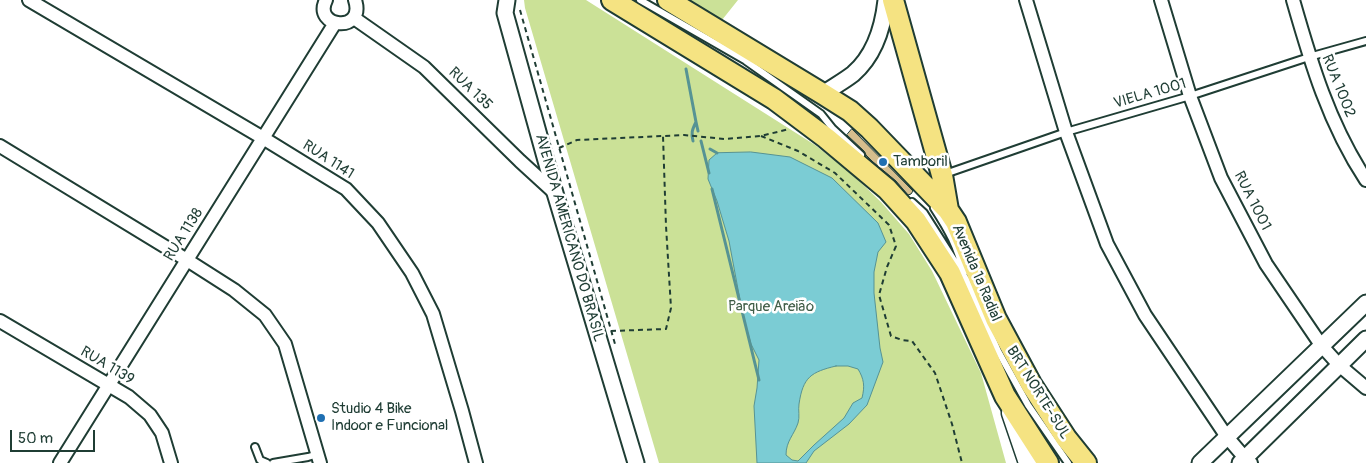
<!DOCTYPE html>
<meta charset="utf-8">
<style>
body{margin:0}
#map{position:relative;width:1366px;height:463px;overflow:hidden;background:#fff;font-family:Pangolin,sans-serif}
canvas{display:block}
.scale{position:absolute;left:10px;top:430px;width:85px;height:22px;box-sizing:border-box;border:2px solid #1f3d34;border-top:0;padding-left:6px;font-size:15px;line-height:18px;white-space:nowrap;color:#1f3d34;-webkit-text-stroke:4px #fff;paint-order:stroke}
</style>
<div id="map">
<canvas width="1366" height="463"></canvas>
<div class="scale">50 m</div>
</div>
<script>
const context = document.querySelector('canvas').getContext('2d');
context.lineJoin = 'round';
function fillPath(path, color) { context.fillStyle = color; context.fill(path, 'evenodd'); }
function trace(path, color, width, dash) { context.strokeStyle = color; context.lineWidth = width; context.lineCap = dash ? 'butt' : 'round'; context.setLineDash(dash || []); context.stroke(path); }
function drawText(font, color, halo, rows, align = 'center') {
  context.font = font + ' Pangolin,sans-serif'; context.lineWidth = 5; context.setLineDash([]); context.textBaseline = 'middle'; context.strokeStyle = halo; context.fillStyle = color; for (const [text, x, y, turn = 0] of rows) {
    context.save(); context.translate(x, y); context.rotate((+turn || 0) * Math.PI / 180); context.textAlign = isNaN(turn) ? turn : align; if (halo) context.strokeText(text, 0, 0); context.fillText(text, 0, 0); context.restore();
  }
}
const green = new Path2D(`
 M524,0H586L815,145L853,175L881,202L909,234L932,271L981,373L1006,463H659L525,8Z
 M690,0H738L722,20Z`);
const water = new Path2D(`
 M751,152L790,157L832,178L878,223L886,242L878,252L874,272V293L880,348L883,362L867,405L849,424L814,451L806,463H757L754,406L757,388L759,360L751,344L743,316L729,241L717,201L708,179L709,160L717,153ZM836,366H848L858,369C864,379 865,386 862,398L853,403L844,418L814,445L798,461L792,460L786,455C786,441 794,435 798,423C800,417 798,410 799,404C803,377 811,372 836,366Z`);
const stream = new Path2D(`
 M686,69L696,122C692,130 691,133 693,141
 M696,122L698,131
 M701,141L709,173
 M710,149L717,153
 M712,189L759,380`);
const building = new Path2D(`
 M852,129L913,191L911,194L908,195L896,181L873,162L866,155L864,151L847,135Z`);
const path = new Path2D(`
 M520,10L615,344
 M761,136L798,151L835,173L889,225L896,246L887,267L879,295L891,336L902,340L912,341L935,373L952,424L962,463
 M559,148L577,140L684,135L724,139L761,136L789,129
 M611,331L666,329L671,308L666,226L663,136`);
const service = new Path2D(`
 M640,0L748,62
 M746,61L821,114L833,129L861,155
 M945,174L1066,132L1190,96L1309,57L1366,41
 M912,202L924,213L966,279L998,351L1028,405L1068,463
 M934,208C949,231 957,246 964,273
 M255,447L260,460L267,463
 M273,463L308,457L318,454`);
const minor = new Path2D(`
 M29,0L263,138L346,189L378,223L412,273L433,314L462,411L476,463
 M326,0C312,28 366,34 355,0
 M1026,0L1066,132L1107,244L1145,315L1227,437L1245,458L1251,463
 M1161,0L1190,96L1221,178L1266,264L1321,345L1339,365L1366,388
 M1293,0C1311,63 1329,124 1366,180
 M354,18L424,67L520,161L555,193
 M0,146L187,260L234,290L265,315L285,344L320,463
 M0,321L129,397L150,415L162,433L171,463
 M60,463L335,23`);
const tertiary = new Path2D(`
 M507,0L505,13L555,193L636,463
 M823,94C833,87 844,81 853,74C875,55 883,28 886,0
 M1200,463L1366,303
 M1240,463L1366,339`);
const secondary = new Path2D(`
 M1011,413L1028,463`);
const primary = new Path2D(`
 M612,0L774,99L826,138L887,189L916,221L950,273L1005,396L1048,463
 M668,0L823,94L850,111L869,128L948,210L956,222L996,319L1031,384L1066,438L1086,463
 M893,0L942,175L948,210`);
const markers = [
 [883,162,5,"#1f6fb2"],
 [321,418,5,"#1f6fb2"]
];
const streetNames = [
 ["RUA 1002",1338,86,68],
 ["RUA 135",470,89,44],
 ["VIELA 1001",1150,94,-16],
 ["RUA 1141",328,160,33],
 ["RUA 1001",1252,201,63],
 ["RUA 1138",184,235,-58],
 ["AVENIDA AMERICANO DO BRASIL",569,238,74],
 ["Avenida 1ª Radial",976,273,67],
 ["RUA 1139",107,366,31],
 ["BRT NORTE-SUL",1038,393,58]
];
const poiNames = [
 ["Tamboril",893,162],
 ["Studio 4 Bike",331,409],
 ["Indoor e Funcional",331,426]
];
const parkNames = [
 ["Parque Areião",771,307]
];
fillPath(green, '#cbe197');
fillPath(water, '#7bccd4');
trace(water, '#569394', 1);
trace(stream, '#569394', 3);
fillPath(building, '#d6be8d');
trace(building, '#1f3d34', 1);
trace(service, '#1f3d34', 10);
trace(minor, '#1f3d34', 16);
trace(tertiary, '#1f3d34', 19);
trace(secondary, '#1f3d34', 21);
trace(primary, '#1f3d34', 24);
trace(path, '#1f3d34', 2, [5, 4]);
trace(service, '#fff', 6);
trace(minor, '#fff', 12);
trace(tertiary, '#fff', 15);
trace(secondary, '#fff', 18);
trace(primary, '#f5e382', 20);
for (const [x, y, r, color] of markers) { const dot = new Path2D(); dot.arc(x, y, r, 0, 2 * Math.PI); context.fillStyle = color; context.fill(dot); trace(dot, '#fff', 2); }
drawText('15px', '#1f3d34', '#fff', streetNames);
drawText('15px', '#1f3d34', '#fff', poiNames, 'left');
drawText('15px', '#415e48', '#fff', parkNames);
</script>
